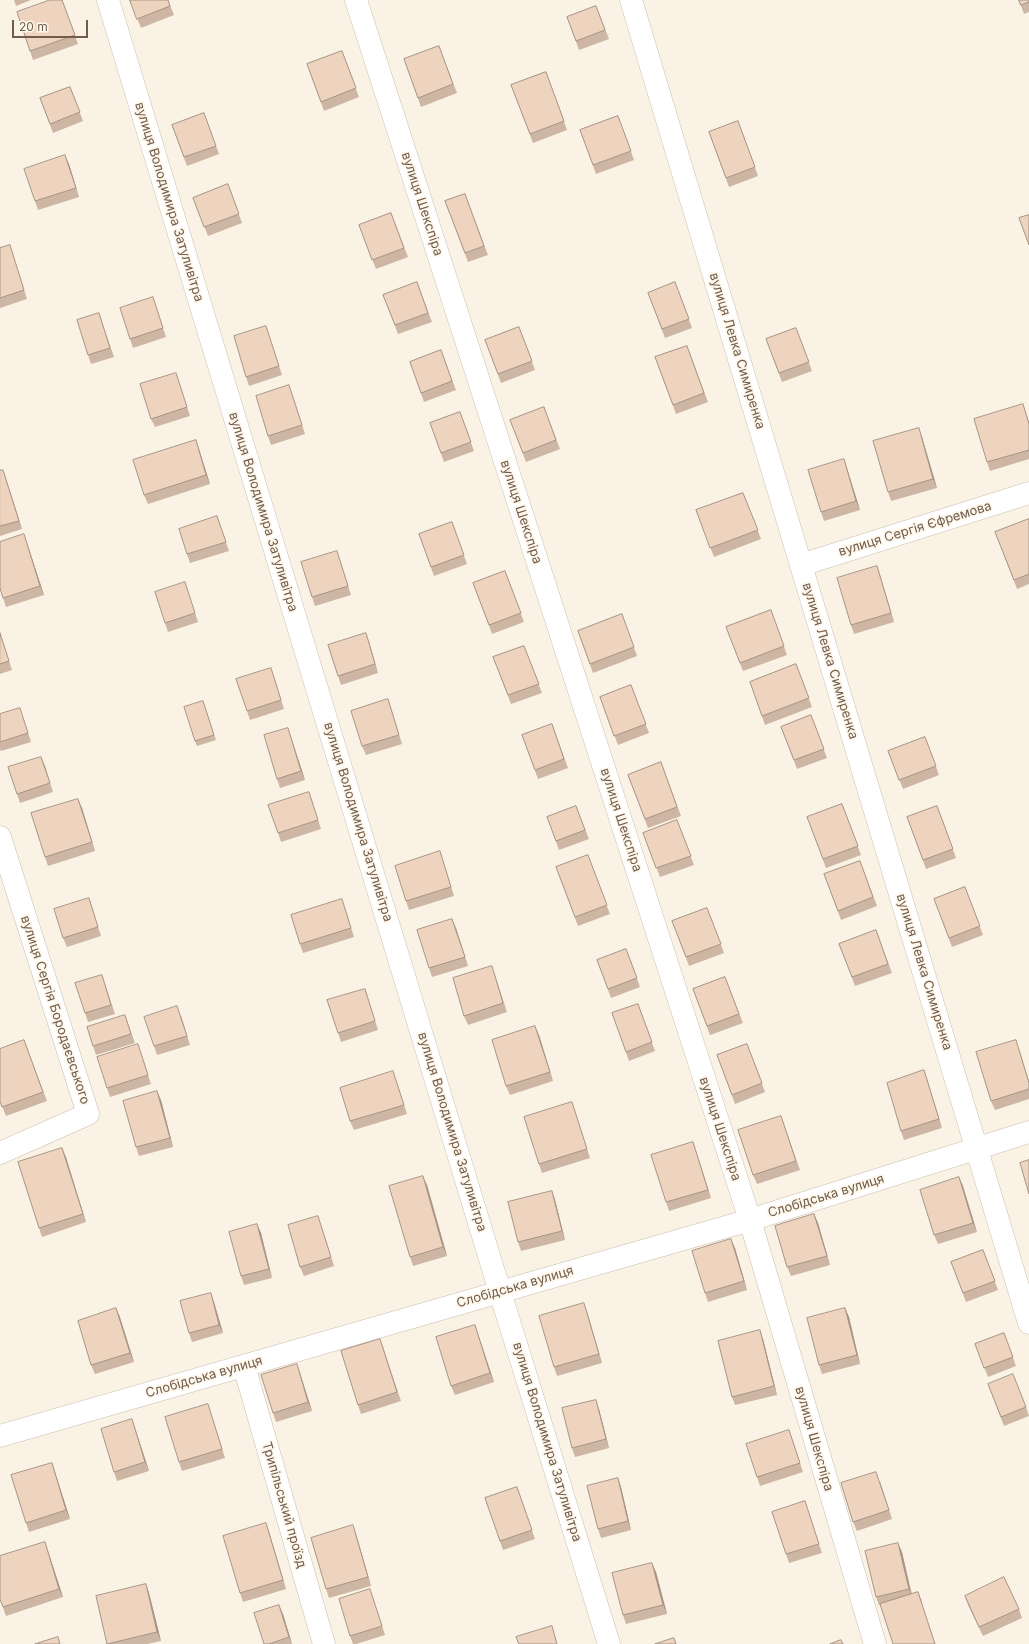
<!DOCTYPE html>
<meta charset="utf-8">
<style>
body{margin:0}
#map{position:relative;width:1029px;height:1644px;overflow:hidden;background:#faf3e5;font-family:Inter,sans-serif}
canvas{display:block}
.scale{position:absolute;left:12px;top:20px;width:76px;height:18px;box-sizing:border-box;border:2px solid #715c4c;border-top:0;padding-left:5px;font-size:12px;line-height:14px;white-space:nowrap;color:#715c4c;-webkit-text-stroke:3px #fef7eb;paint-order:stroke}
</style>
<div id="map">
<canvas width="1029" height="1644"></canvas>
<div class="scale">20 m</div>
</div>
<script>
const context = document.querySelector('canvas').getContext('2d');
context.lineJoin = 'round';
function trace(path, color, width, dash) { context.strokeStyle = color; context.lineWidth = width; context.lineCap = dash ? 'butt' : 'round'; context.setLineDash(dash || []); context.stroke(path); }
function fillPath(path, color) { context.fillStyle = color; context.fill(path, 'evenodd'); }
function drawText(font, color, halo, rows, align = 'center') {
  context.font = font + ' Inter,sans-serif'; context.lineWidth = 3.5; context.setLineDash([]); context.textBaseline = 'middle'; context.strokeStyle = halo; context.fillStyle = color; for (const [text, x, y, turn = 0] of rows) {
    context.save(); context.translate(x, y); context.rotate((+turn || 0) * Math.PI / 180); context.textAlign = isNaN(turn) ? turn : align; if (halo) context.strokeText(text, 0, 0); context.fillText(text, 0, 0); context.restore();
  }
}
const minor = new Path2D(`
 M108,0L500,1292L609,1644
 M356,0L750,1220L875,1644
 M631,0L1029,1323
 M801,565L1029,493
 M0,837L88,1114L0,1153
 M244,1366L324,1644
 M0,1436L750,1220L1029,1132`);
const wall = new Path2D(`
 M14,0H31L16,6Z
 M62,0L78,44L33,60L17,12Z
 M130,0H168L174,15L141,28Z
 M1019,0H1029V12L1024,14Z
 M596,6L609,39L579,50L567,17Z
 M439,46L457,93L421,107L404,59Z
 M342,51L359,97L324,111L307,64Z
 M546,72L567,130L533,143L511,85Z
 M70,87L83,121L53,133L40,98Z
 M204,113L219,154L187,166L172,125Z
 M618,116L634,160L596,174L580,130Z
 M738,121L758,176L729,187L709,132Z
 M69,164L79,197L38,210L35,201Z
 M228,184L242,223L208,236L193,198Z
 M465,194L488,255L468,262L445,201Z
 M391,213L408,257L376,269L359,225Z
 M10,245L27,299L0,308V248Z
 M417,282L432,322L398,334L383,295Z
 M675,282L692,328L665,338L648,293Z
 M156,306L166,337L133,348L130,339Z
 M99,313L114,357L91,364L88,355Z
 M266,326L282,375L249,386L246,377Z
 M519,327L535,370L501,383L485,340Z
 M796,328L812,371L782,382L766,339Z
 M687,346L708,402L676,414L655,357Z
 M441,350L456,390L424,402L410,362Z
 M176,373L190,416L155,427L151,419Z
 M289,385L305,434L271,445L268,436Z
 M1023,404L1029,422V459L990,471L987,462Z
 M544,407L560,449L526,462L510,420Z
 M460,412L474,451L444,462L430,423Z
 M922,437L937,488L891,501L888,492Z
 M196,440L210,484L148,504L144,495Z
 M844,459L860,510L824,521L821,512Z
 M0,470H3L22,529L0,536Z
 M743,493L761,539L714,557L696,510Z
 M217,516L229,551L190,563L187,554Z
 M1029,519V584L1017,589L995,532Z
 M452,522L467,564L434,576L419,534Z
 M27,543L44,595L6,607L0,588Z
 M337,551L351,595L315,606L312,597Z
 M877,566L894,622L854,634L851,625Z
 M505,571L524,622L492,634L473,583Z
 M185,582L198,622L168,632L165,623Z
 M771,610L787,655L743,671L726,627Z
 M622,614L637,656L593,673L578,631Z
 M0,633L12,670L0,674Z
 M369,642L378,673L341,685L338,676Z
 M524,646L542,693L511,704L493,657Z
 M796,664L812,707L765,725L750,682Z
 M274,677L284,709L250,720L247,711Z
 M631,685L649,733L618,745L600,697Z
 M203,701L216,740L197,746L195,741Z
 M391,708L402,744L366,755L362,746Z
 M0,714L23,717L31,742L1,751L0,749Z
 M811,715L827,758L797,769L781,727Z
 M552,724L568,768L538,779L522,735Z
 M291,737L305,780L280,788L277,779Z
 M925,737L939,775L903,789L888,751Z
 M41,757L53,792L20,803L17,794Z
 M661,762L681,816L648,828L628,775Z
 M309,792L321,829L281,842L278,833Z
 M842,804L861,855L826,868L807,817Z
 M576,806L589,839L559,850L547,817Z
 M937,806L956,858L926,869L907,817Z
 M82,808L95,851L48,866L45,857Z
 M677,820L694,865L660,877L643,833Z
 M440,851L454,896L409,910L406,901Z
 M588,855L610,914L578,926L556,867Z
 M860,861L877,906L841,920L824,874Z
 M965,887L983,935L952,947L934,899Z
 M89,898L101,936L67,947L63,938Z
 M345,908L354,937L303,953L300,944Z
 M707,908L724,953L689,966L672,921Z
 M456,928L468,966L432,977L429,968Z
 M876,930L892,973L855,986L839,944Z
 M626,949L640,987L611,998L597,960Z
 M102,975L115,1014L88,1022L85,1013Z
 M495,975L507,1012L468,1025L464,1016Z
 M725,977L743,1023L710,1035L693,989Z
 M365,989L378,1030L341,1042L338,1033Z
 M638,1004L655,1051L629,1061L612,1013Z
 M125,1015L135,1043L96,1055L93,1046Z
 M181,1015L190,1045L157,1055L154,1046Z
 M539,1035L553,1081L510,1095L506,1086Z
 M24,1040L47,1101L6,1116L0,1101Z
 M747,1044L765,1092L735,1104L717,1055Z
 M1019,1049L1029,1081V1099L995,1110L991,1101Z
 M141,1053L151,1084L110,1097L107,1088Z
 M924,1070L942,1128L904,1140L901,1131Z
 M393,1071L407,1114L354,1130L350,1121Z
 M161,1100L173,1147L139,1156L136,1147Z
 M575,1111L590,1158L542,1173L539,1164Z
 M781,1116L800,1170L757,1184L753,1175Z
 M693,1142L711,1198L669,1211L666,1202Z
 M62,1148L86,1222L42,1237L39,1228Z
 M959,1177L977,1232L938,1244L934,1235Z
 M427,1185L447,1256L413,1266L410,1257Z
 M552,1191L555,1200L565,1240L521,1251L518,1242Z
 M814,1214L818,1223L830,1265L791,1276L787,1267Z
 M318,1216L334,1266L304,1276L300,1267Z
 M257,1224L261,1233L272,1278L244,1285L241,1276Z
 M735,1248L747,1290L708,1302L705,1293Z
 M983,1250L998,1290L966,1302L951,1262Z
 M214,1302L223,1333L192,1342L189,1333Z
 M116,1308L134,1362L95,1374L91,1365Z
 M845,1308L849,1317L860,1364L822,1374L819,1365Z
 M587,1312L602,1363L557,1376L554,1367Z
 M475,1325L494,1382L455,1395L451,1386Z
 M1004,1333L1016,1366L988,1377L975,1344Z
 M763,1339L777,1395L735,1405L732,1397Z
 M383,1347L401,1401L361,1414L358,1405Z
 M300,1373L312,1411L276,1422L273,1413Z
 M988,1384L1026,1407L1029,1416L1004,1426Z
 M599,1409L609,1448L575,1457L572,1448Z
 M211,1413L225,1458L182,1471L179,1462Z
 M132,1419L149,1471L117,1481L114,1472Z
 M789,1430L803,1472L760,1486L757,1477Z
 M52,1463L70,1519L29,1532L26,1523Z
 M618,1478L621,1487L631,1530L601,1538L598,1529Z
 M880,1481L892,1519L857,1531L853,1522Z
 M517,1487L535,1539L503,1550L485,1498Z
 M808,1510L822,1553L789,1563L786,1554Z
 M269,1532L286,1589L243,1602L240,1593Z
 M356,1534L371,1586L329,1598L326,1589Z
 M45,1542L63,1597L6,1616L0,1599Z
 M902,1552L912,1594L918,1592L922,1601L879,1605L876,1597Z
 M656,1572L667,1614L626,1624L623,1615Z
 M146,1584L149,1593L161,1641L147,1644H107Z
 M965,1596L1019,1609L1022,1618L983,1636L968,1605Z
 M373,1598L385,1635L356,1644H353L350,1636Z
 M283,1614L292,1644H264Z`);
const shadedWall = new Path2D(`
 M65,155L69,164L79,197Z
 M919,428L922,437L937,488L933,479Z
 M196,440L199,449L210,484L206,475Z
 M844,459L847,468L860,510L856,501Z
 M3,470L6,479L22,529L19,521Z
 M24,534L27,543L44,595L40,586Z
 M877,566L880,575L894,622L891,613Z
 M366,633L369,642L378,673L375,664Z
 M288,728L291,737L305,780L301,771Z
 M41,757L45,766L53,792L50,783Z
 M78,799L82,808L95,851L92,842Z
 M452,919L456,928L468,966L465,957Z
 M535,1026L539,1035L553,1081L550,1072Z
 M924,1070L927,1079L942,1128L939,1119Z
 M157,1091L161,1100L173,1147L170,1138Z
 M693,1142L696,1151L711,1198L708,1190Z
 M62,1148L66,1157L86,1222L83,1214Z
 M423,1176L427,1185L447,1256L443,1247Z
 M959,1177L963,1186L977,1232L973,1223Z
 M552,1191L555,1200L565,1240L562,1231Z
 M814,1214L818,1223L830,1265L827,1256Z
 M257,1224L261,1233L272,1278L269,1269Z
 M731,1239L735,1248L747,1290L744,1281Z
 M211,1293L214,1302L223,1333L219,1325Z
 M584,1303L587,1312L602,1363L599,1354Z
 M116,1308L120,1317L134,1362L130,1353Z
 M845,1308L849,1317L860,1364L857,1355Z
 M475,1325L494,1382L490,1373Z
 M760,1330L763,1339L777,1395L774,1386Z
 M297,1364L300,1373L312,1411L308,1402Z
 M596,1400L599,1409L609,1448L606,1439Z
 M132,1419L135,1428L149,1471L145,1462Z
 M52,1463L55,1472L70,1519L66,1510Z
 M618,1478L621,1487L631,1530L628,1521Z
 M266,1523L269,1532L286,1589L283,1580Z
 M353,1525L356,1534L371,1586L368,1577Z
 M45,1542L48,1551L63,1597L59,1589Z
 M898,1543L902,1552L912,1598L909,1589Z
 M652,1563L656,1572L667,1614L663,1605Z
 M146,1584L149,1593L161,1641L157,1632Z
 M279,1605L283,1614L292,1644L289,1637Z`);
const building = new Path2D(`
 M50,0H62L75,35L30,51L17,12Z
 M130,0H168L170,6L137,19Z
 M1019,0H1029V2L1021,5Z
 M596,6L605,30L576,41L567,17Z
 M439,46L453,84L418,98L404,59Z
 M342,51L356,88L321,102L307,64Z
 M546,72L564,121L530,134L511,85Z
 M70,87L80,112L50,124L40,98Z
 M204,113L216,146L184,157L172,125Z
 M618,116L631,151L593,165L580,130Z
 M738,121L755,167L726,178L709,132Z
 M65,155L76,188L35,201L24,169Z
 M228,184L239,214L204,227L193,198Z
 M465,194L484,246L465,253L445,201Z
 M391,213L404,248L372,260L359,225Z
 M1029,215V245L1019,218Z
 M10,245L24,290L0,298V248Z
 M417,282L428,313L395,325L383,295Z
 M675,282L689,319L662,329L648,293Z
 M153,297L163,328L130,339L120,308Z
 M99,313L110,348L88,355L77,320Z
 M266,326L279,366L246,377L234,336Z
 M519,327L532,361L498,374L485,340Z
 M796,328L809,362L779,373L766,339Z
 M687,346L704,393L673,405L655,357Z
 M441,350L452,381L421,393L410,362Z
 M176,373L187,407L151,419L140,384Z
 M289,385L302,425L268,436L256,396Z
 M1023,404L1029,424V450L987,462L974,419Z
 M544,407L556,440L523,453L510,420Z
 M460,412L471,442L441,453L430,423Z
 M919,428L933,479L888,492L873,441Z
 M196,440L206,475L144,495L133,460Z
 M844,459L856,501L821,512L808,470Z
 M0,470H3L19,521L0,526Z
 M743,493L758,530L710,548L696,510Z
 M217,516L226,542L187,554L179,529Z
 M1029,519V574L1014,580L995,532Z
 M452,522L464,555L431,567L419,534Z
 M24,534L40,586L3,598L0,588V542Z
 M337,551L348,586L312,597L301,562Z
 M877,566L891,613L851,625L837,578Z
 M505,571L521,613L489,625L473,583Z
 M185,582L195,613L165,623L155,592Z
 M771,610L784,646L740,663L726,627Z
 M622,614L634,647L590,664L578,631Z
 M0,633L9,661L0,664Z
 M366,633L375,664L338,676L328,645Z
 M524,646L539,684L508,695L493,657Z
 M796,664L809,698L762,716L750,682Z
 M271,668L281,700L247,711L236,679Z
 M631,685L646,724L614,736L600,697Z
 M388,699L399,735L362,746L351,711Z
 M203,701L214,735L195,741L184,707Z
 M20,708L28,733L0,742V714Z
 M811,715L824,749L794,760L781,727Z
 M552,724L564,759L535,770L522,735Z
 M288,728L301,771L277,779L264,735Z
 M925,737L936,766L899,780L888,751Z
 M41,757L50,783L17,794L8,767Z
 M661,762L677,807L645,819L628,775Z
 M309,792L318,820L278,833L268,805Z
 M78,799L92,842L45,857L31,813Z
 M842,804L858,846L823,859L807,817Z
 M576,806L585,830L556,841L547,817Z
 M937,806L953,849L923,860L907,817Z
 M677,820L691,856L656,868L643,833Z
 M440,851L451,887L406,901L395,866Z
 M588,855L607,905L575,917L556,867Z
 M860,861L873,897L838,911L824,874Z
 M965,887L980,926L949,938L934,899Z
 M89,898L98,927L63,938L54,909Z
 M342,899L351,928L300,944L291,915Z
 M707,908L721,944L686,957L672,921Z
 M452,919L465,957L429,968L417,930Z
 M876,930L888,964L852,977L839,944Z
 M626,949L637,978L608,989L597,960Z
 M492,966L503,1003L464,1016L453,978Z
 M102,975L111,1005L85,1013L75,983Z
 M725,977L739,1014L707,1026L693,989Z
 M365,989L375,1021L338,1033L327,1000Z
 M638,1004L652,1042L626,1052L612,1013Z
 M177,1006L187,1036L154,1046L144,1017Z
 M125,1015L131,1034L93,1046L87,1027Z
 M535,1026L550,1072L506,1086L492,1040Z
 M24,1040L43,1092L2,1107L0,1101V1049Z
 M1016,1040L1029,1083V1089L991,1101L976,1052Z
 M138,1044L148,1075L107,1088L97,1057Z
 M747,1044L762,1083L732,1095L717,1055Z
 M924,1070L939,1119L901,1131L887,1083Z
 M393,1071L404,1105L350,1121L340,1088Z
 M157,1091L170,1138L136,1147L123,1101Z
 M572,1102L587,1149L539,1164L524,1117Z
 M781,1116L796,1161L753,1175L738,1130Z
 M693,1142L708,1190L666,1202L651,1155Z
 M62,1148L83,1214L39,1228L18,1162Z
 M1029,1160V1194L1020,1163Z
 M423,1176L443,1247L410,1257L389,1186Z
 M959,1177L973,1223L934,1235L920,1190Z
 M552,1191L562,1231L518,1242L508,1202Z
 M814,1214L827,1256L787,1267L775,1226Z
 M318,1216L331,1257L300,1267L288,1225Z
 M257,1224L269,1269L241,1276L229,1232Z
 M731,1239L744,1281L705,1293L692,1251Z
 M983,1250L995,1281L963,1293L951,1262Z
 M211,1293L219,1325L189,1333L180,1301Z
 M584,1303L599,1354L554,1367L539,1316Z
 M116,1308L130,1353L91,1365L78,1321Z
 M845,1308L857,1355L819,1365L807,1318Z
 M475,1325L490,1373L451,1386L436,1337Z
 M760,1330L774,1386L732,1397L718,1341Z
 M1004,1333L1013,1357L984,1368L975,1344Z
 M380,1339L397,1392L358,1405L341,1351Z
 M297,1364L308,1402L273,1413L261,1375Z
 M1013,1374L1026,1407L1001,1417L988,1384Z
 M596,1400L606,1439L572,1448L562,1408Z
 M208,1404L222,1449L179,1462L165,1417Z
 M132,1419L145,1462L114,1472L101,1429Z
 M789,1430L800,1463L757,1477L746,1444Z
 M52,1463L66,1510L26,1523L11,1475Z
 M876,1472L889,1510L853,1522L841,1483Z
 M618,1478L628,1521L598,1529L587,1486Z
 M517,1487L532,1530L500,1541L485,1498Z
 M805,1501L819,1544L786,1554L772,1512Z
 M266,1523L283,1580L240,1593L223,1536Z
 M353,1525L368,1577L326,1589L311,1538Z
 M45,1542L59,1589L3,1607L0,1599V1556Z
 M898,1543L909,1589L876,1597L865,1551Z
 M652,1563L663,1605L623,1615L612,1573Z
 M1004,1577L1019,1609L979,1627L965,1596Z
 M146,1584L157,1632L107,1644L96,1596Z
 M370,1589L382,1626L350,1636L339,1599Z
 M918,1592L935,1644H893L880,1604Z
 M279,1605L289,1637L269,1644H264L254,1613Z
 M552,1626L557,1644H519L516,1637Z
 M58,1637L60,1644H35Z
 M674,1638L676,1644H655Z
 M841,1640L843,1644H830Z`);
const streetNames = [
 ["вулиця Володимира Затуливітра",169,202,73],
 ["вулиця Шекспіра",422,204,72],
 ["вулиця Левка Симиренка",737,351,73],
 ["вулиця Володимира Затуливітра",263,512,73],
 ["вулиця Шекспіра",521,512,72],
 ["вулиця Сергія Єфремова",915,529,-17],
 ["вулиця Левка Симиренка",830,661,73],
 ["вулиця Шекспіра",621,820,72],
 ["вулиця Володимира Затуливітра",358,822,73],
 ["вулиця Левка Симиренка",924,972,73],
 ["вулиця Сергія Бородаєвського",55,1010,72],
 ["вулиця Шекспіра",720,1129,72],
 ["вулиця Володимира Затуливітра",452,1132,73],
 ["Слобідська вулиця",826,1196,-17],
 ["Слобідська вулиця",515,1287,-16],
 ["Слобідська вулиця",204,1377,-16],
 ["вулиця Шекспіра",814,1439,74],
 ["вулиця Володимира Затуливітра",547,1442,73],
 ["Трипільський проїзд",284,1505,74]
];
trace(minor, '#cbbcac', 23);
trace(minor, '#fff', 22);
fillPath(wall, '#cdb6a3');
fillPath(shadedWall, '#a79485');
fillPath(building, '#eed4be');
trace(building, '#a79485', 1);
drawText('13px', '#715c4c', '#fef7eb', streetNames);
</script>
